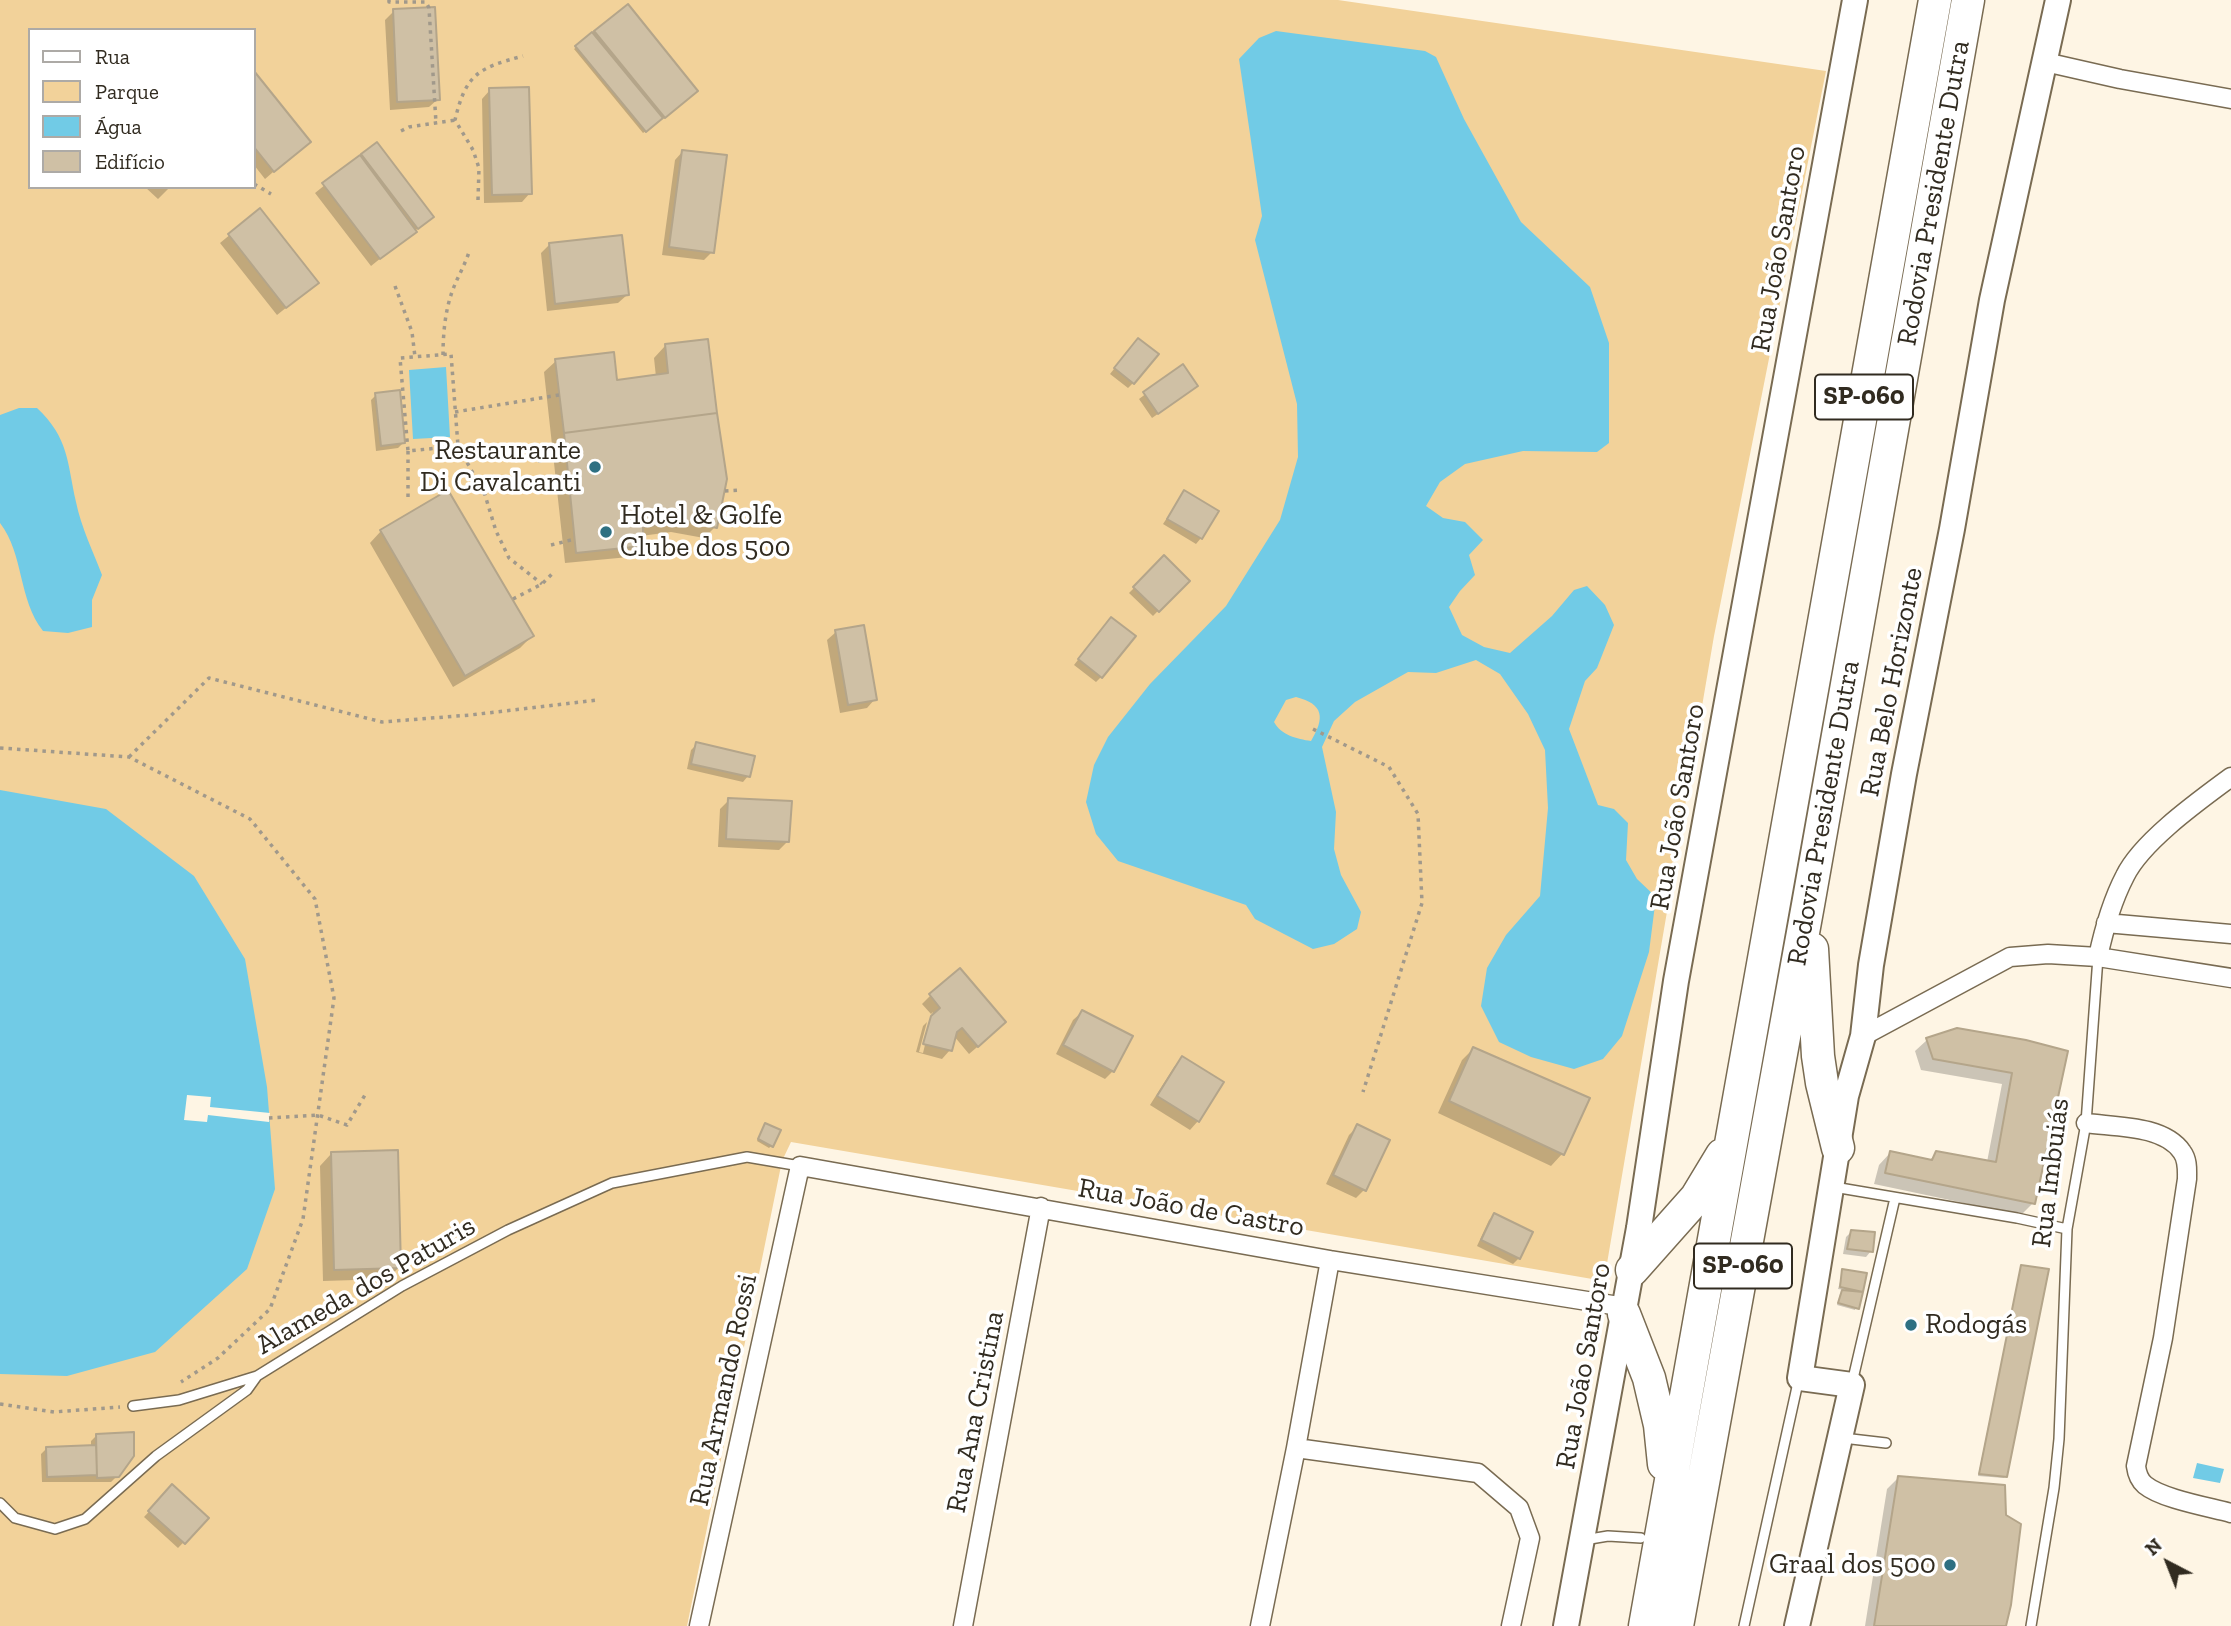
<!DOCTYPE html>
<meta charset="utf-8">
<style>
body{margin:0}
#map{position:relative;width:2231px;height:1626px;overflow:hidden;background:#fef5e4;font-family:"Zilla Slab",serif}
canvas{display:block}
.legend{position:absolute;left:28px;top:28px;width:228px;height:161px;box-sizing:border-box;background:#fff;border:2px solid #adaaa6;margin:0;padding:9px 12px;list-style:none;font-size:21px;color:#312b20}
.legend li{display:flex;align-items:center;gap:14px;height:35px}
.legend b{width:35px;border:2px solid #adaaa6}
.north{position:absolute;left:2133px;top:1528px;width:70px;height:70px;-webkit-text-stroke:5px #fff;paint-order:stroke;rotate:318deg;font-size:19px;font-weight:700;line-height:28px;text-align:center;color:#312b20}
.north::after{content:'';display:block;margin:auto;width:24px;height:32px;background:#312b20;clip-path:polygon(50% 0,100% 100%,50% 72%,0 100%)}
</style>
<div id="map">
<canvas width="2231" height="1626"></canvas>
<ul class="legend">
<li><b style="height:9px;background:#fff"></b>Rua</li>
<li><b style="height:19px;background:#f2d29a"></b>Parque</li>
<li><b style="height:19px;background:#71cbe6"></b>Água</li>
<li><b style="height:19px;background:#cfc0a5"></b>Edifício</li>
</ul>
<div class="north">N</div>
</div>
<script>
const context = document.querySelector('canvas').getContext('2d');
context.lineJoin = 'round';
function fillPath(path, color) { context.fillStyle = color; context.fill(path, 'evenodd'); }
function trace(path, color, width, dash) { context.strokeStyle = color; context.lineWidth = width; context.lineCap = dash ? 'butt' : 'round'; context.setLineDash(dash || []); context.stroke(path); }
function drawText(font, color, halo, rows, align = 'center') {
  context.font = font + ' "Zilla Slab",serif'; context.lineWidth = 7; context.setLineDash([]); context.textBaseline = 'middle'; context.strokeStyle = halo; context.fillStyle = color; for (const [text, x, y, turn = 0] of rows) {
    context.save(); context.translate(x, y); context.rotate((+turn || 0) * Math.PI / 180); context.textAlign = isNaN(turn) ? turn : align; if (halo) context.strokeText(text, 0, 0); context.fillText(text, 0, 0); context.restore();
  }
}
const green = new Path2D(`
 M0,0H1338L1826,71L1714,636L1604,1281L791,1142L782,1161L687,1626H0ZM30,30H254V187H30Z`);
const water = new Path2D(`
 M1276,31L1425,51L1436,57L1464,119L1521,222L1590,287L1609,343V443L1597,452L1523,451L1465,464L1440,482L1426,506L1443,518L1465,522L1483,540L1469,555L1475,575L1460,591L1449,607L1462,635L1484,647L1510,653L1552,616L1574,590L1587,586L1605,605L1614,625L1597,668L1585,681L1569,729L1598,805L1614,809L1628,823L1626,860L1637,879L1656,897L1649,952L1622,1036L1603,1059L1574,1069L1531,1057L1499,1042L1481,1006L1487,968L1506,935L1540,896L1548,808L1545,750L1528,714L1500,674L1476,660L1436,673L1408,672L1355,702L1334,721L1322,747L1336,812L1334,849L1341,875L1361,912L1357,929L1334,944L1313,949L1255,919L1246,905L1118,861L1096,834L1086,802L1094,765L1108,737L1150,684L1226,606L1280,520L1298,457L1297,404L1255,240L1262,216L1239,59L1259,38ZM1296,697C1324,704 1325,718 1311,741C1297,739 1281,735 1274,722L1286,700Z
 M446,367L450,437L413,439L409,370Z
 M19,408H37C69,438 67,462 76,502C81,527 93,551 102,575L92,600V627L68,633L43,631C18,599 24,554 0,523V415Z
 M0,790L106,809L194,876L245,959L267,1087L275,1189L247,1269L155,1352L67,1376L0,1374Z
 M2197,1463L2224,1469L2220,1483L2193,1478Z`);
const pier = new Path2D(`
 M187,1095L211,1097L210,1107L270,1113L269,1122L208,1115L207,1122L184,1120Z`);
const shadow = new Path2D(`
 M394,11L438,99L429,107L390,110L385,20Z
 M595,32L688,99L643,133L574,49Z
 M254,74L309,141L265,179L254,165Z
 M490,90L530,193L522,202L484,203L482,99Z
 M683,151L712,252L704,260L662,255L675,160Z
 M362,155L432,217L371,266L315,193Z
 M145,187H170L158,199Z
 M260,210L317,283L277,315L220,243Z
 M550,244L627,295L618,303L547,311L541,253Z
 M1133,345V383L1128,388L1110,374Z
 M665,346L715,527L704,538L671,532L641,536V545L629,557L565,563L544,372L556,361L616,382L656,377L654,358Z
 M1183,366L1191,391L1152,418L1139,399Z
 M376,395L403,443L398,448L376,451L371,400Z
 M1184,492L1201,538L1196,544L1163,524Z
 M381,531L532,636L520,648L453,687L370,543Z
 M1164,558L1187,581L1153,616L1129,593Z
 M1106,624L1101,677L1096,682L1074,665Z
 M836,632L875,699L867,708L840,713L827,640Z
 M697,744L748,776L743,782L687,769L691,750Z
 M729,800L788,841L779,850L718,847L720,809Z
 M930,996L996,1031L969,1054L954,1036L950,1050L942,1059L916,1052L923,1026L927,1022L919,1052L923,1053L933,1012L931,1014L922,1004Z
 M1082,1012L1113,1071L1105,1079L1056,1054L1073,1020Z
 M1927,1040L2026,1042L2033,1203L2021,1215L1874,1184L1879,1165L1890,1153L1929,1161L1937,1153L1987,1162L2002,1084L1921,1070L1915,1051Z
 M1473,1049L1588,1099L1562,1154L1551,1166L1438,1113L1462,1060Z
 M1182,1058L1198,1121L1190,1130L1150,1105L1174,1067Z
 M764,1127L772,1145L769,1148L757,1141Z
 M1357,1127L1364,1190L1356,1198L1326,1184L1349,1135Z
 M331,1154L399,1267L388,1279L323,1281L320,1166Z
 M1494,1215L1519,1258L1513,1264L1477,1246L1489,1220Z
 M1851,1232L1871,1251L1866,1257L1843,1254L1846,1237Z
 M2021,1267L2006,1476L2004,1478L1978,1476Z
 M1843,1271L1865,1275L1855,1310L1837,1305L1840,1294L1844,1290L1838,1289Z
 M96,1436L117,1476L111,1482H42L41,1454L46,1449L91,1447V1441Z
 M1898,1478L2004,1626H1865L1887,1489Z
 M172,1487L207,1518L178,1548L144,1517Z`);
const building = new Path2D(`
 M628,4L698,91L665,118L594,31Z
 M435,7L440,100L397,102L393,9Z
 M592,32L663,118L646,132L575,46Z
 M254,71L311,142L274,172L254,147Z
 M529,87L532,194L492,195L489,88Z
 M377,142L434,217L418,229L361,154Z
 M682,150L727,155L714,253L669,247Z
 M360,155L417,232L380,259L322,183Z
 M260,208L319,283L286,308L228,234Z
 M622,235L629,295L555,304L549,243Z
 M1138,338L1159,354L1134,384L1114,368Z
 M708,339L717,413L564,433L555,359L614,352L617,380L668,373L665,344Z
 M1183,364L1198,386L1158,414L1143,392Z
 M400,390L405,443L381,446L375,393Z
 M717,413L727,479L717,528L684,521L643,527V546L576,553L564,433Z
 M448,490L534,636L465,676L380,530Z
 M1184,490L1219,511L1202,539L1167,519Z
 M1164,555L1190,581L1159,612L1133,587Z
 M1111,617L1136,636L1102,678L1078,659Z
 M864,625L877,700L848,705L835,630Z
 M696,742L755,756L750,777L691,764Z
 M728,798L792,801L789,842L726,839Z
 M960,968L1006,1022L978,1047L962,1028L957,1032L952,1051L923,1044L931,1016L940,1008L929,994Z
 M1082,1010L1133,1036L1114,1072L1063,1045Z
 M1957,1028L2026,1040L2068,1051L2035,1204L1885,1173L1890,1151L1932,1160L1936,1151L1996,1162L2012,1073L1933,1059L1926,1038Z
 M1473,1047L1590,1098L1564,1155L1449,1101Z
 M1182,1056L1224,1082L1199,1122L1157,1096Z
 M765,1123L781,1130L773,1147L758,1139Z
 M1357,1124L1390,1140L1366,1191L1333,1175Z
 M398,1150L401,1268L334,1270L331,1152Z
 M1494,1213L1533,1232L1520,1259L1481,1240Z
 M1851,1230L1875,1232L1873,1252L1847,1249Z
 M2021,1265L2049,1269L2007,1477L1979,1474Z
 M1842,1269L1867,1273L1863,1292L1840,1287Z
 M1842,1290L1863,1292L1859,1309L1838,1303Z
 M134,1432V1456L119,1477L97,1478L96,1434Z
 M96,1445L97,1475L47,1477L46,1447Z
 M1898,1476L2005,1485L2006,1515L2021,1524L2011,1605L2006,1626H1874Z
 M172,1484L209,1518L185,1544L148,1511Z`);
const path = new Path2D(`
 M389,0V2H426L429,8L436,123
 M401,131L409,127L455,120
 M254,184L271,194
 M478,200L479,168L473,150L455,120C466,73 479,68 523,56
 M395,286L412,332L415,357
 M443,355C443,335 445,313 451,295C456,279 465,266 470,249
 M455,412L559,395
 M458,446L408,451L400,358L451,354L458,446L485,495L496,531L509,558L542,584
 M408,451V501
 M538,461L567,457
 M725,491L741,490
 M551,545L575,539
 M513,599L542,584L555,571
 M1313,729L1389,767L1418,814L1422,903L1363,1092
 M0,748L129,757L250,819L315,899L334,998L303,1219L270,1309L218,1358L181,1382
 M129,757L209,678L382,722L470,715L598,700
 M269,1118L318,1115L347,1125L365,1095
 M0,1404L54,1412L120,1407`);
const lane = new Path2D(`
 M1834,1187L2017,1218L2067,1229
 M1852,1383L1895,1198
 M133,1406L179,1400L257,1376L402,1286L508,1230L612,1183L747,1157L800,1166
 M1843,1438L1886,1443
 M0,1503L15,1518L55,1529L85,1519L156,1456L247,1390L257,1376
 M1584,1540L1608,1536L1641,1538
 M1744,1626L1799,1378
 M2031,1626L2054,1488L2059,1439L2067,1229L2086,1123L2098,957`);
const street = new Path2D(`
 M2045,62L2120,79L2231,99
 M2106,923L2231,934
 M2098,957C2104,929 2112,901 2125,876C2142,841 2200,800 2231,777
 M1863,1036L2010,957L2048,954L2098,957L2231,978
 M2086,1123C2115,1127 2164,1125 2182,1152C2188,1160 2187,1170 2187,1179L2163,1338L2136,1466C2137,1474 2139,1480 2145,1485C2162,1499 2209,1507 2231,1513
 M1296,1448L1478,1473L1519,1508L1530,1538L1511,1626
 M699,1626L800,1166L1330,1260L1625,1307
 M963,1626L1041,1207
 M1260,1626L1296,1448L1330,1260`);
const secondary = new Path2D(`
 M1566,1626L1639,1228L1676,981L1855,0
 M1797,1626L1852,1385L1800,1378L1846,1096L1863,1036L1871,965L1904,774L1952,529L1992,300L2058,0`);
const highway = new Path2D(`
 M1812,949L1818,1056L1822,1083L1838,1148
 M1632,1270L1696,1198L1722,1155
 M1624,1314L1649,1378L1660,1425L1664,1464
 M1645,1626L1935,0
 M1677,1626L1808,905L1968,0`);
const markers = [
 [595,467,7,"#2e7082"],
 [606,532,7,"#2e7082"],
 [1911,1325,7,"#2e7082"],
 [1950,1565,7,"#2e7082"]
];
const shields = [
 [1864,397,98],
 [1743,1266,98]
];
const shieldNames = [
 ["SP-060",1864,397],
 ["SP-060",1743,1266]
];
const streetNames = [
 ["Rodovia Presidente Dutra",1934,193,-80],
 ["Rua João Santoro",1779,249,-80],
 ["Rua Belo Horizonte",1892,682,-79],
 ["Rua João Santoro",1678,807,-80],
 ["Rodovia Presidente Dutra",1824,813,-80],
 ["Rua Imbuiás",2051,1173,-83],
 ["Rua João de Castro",1191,1208,10],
 ["Alameda dos Paturis",366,1286,-30],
 ["Rua João Santoro",1584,1366,-80],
 ["Rua Armando Rossi",724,1390,-78],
 ["Rua Ana Cristina",976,1412,-79]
];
const poiNames = [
 ["Restaurante",581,451],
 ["Di Cavalcanti",581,483],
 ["Hotel & Golfe",620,516,"left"],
 ["Clube dos 500",620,548,"left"],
 ["Rodogás",1925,1325,"left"],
 ["Graal dos 500",1936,1565]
];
fillPath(green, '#f2d29a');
fillPath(water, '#71cbe6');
fillPath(pier, '#fef5e4');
fillPath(shadow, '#0003');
fillPath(building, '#cfc0a5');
trace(building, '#b4a58a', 2);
trace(lane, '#796b52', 12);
trace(street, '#796b52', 21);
trace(secondary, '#796b52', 28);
trace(highway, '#796b52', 35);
trace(path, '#a1998b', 3.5, [3.5, 5]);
trace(lane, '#fff', 9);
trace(street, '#fff', 18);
trace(secondary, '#fff', 24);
trace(highway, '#fff', 32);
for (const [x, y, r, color] of markers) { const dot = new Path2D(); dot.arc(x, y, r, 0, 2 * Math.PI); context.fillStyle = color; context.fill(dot); trace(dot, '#fff', 2.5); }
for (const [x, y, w] of shields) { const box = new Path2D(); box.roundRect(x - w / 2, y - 22.5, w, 45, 5); context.fillStyle = '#fff'; context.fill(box); trace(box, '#312b20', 2); }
drawText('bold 26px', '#312b20', null, shieldNames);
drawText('28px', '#312b20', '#fff', streetNames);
drawText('28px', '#312b20', '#fff', poiNames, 'right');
</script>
